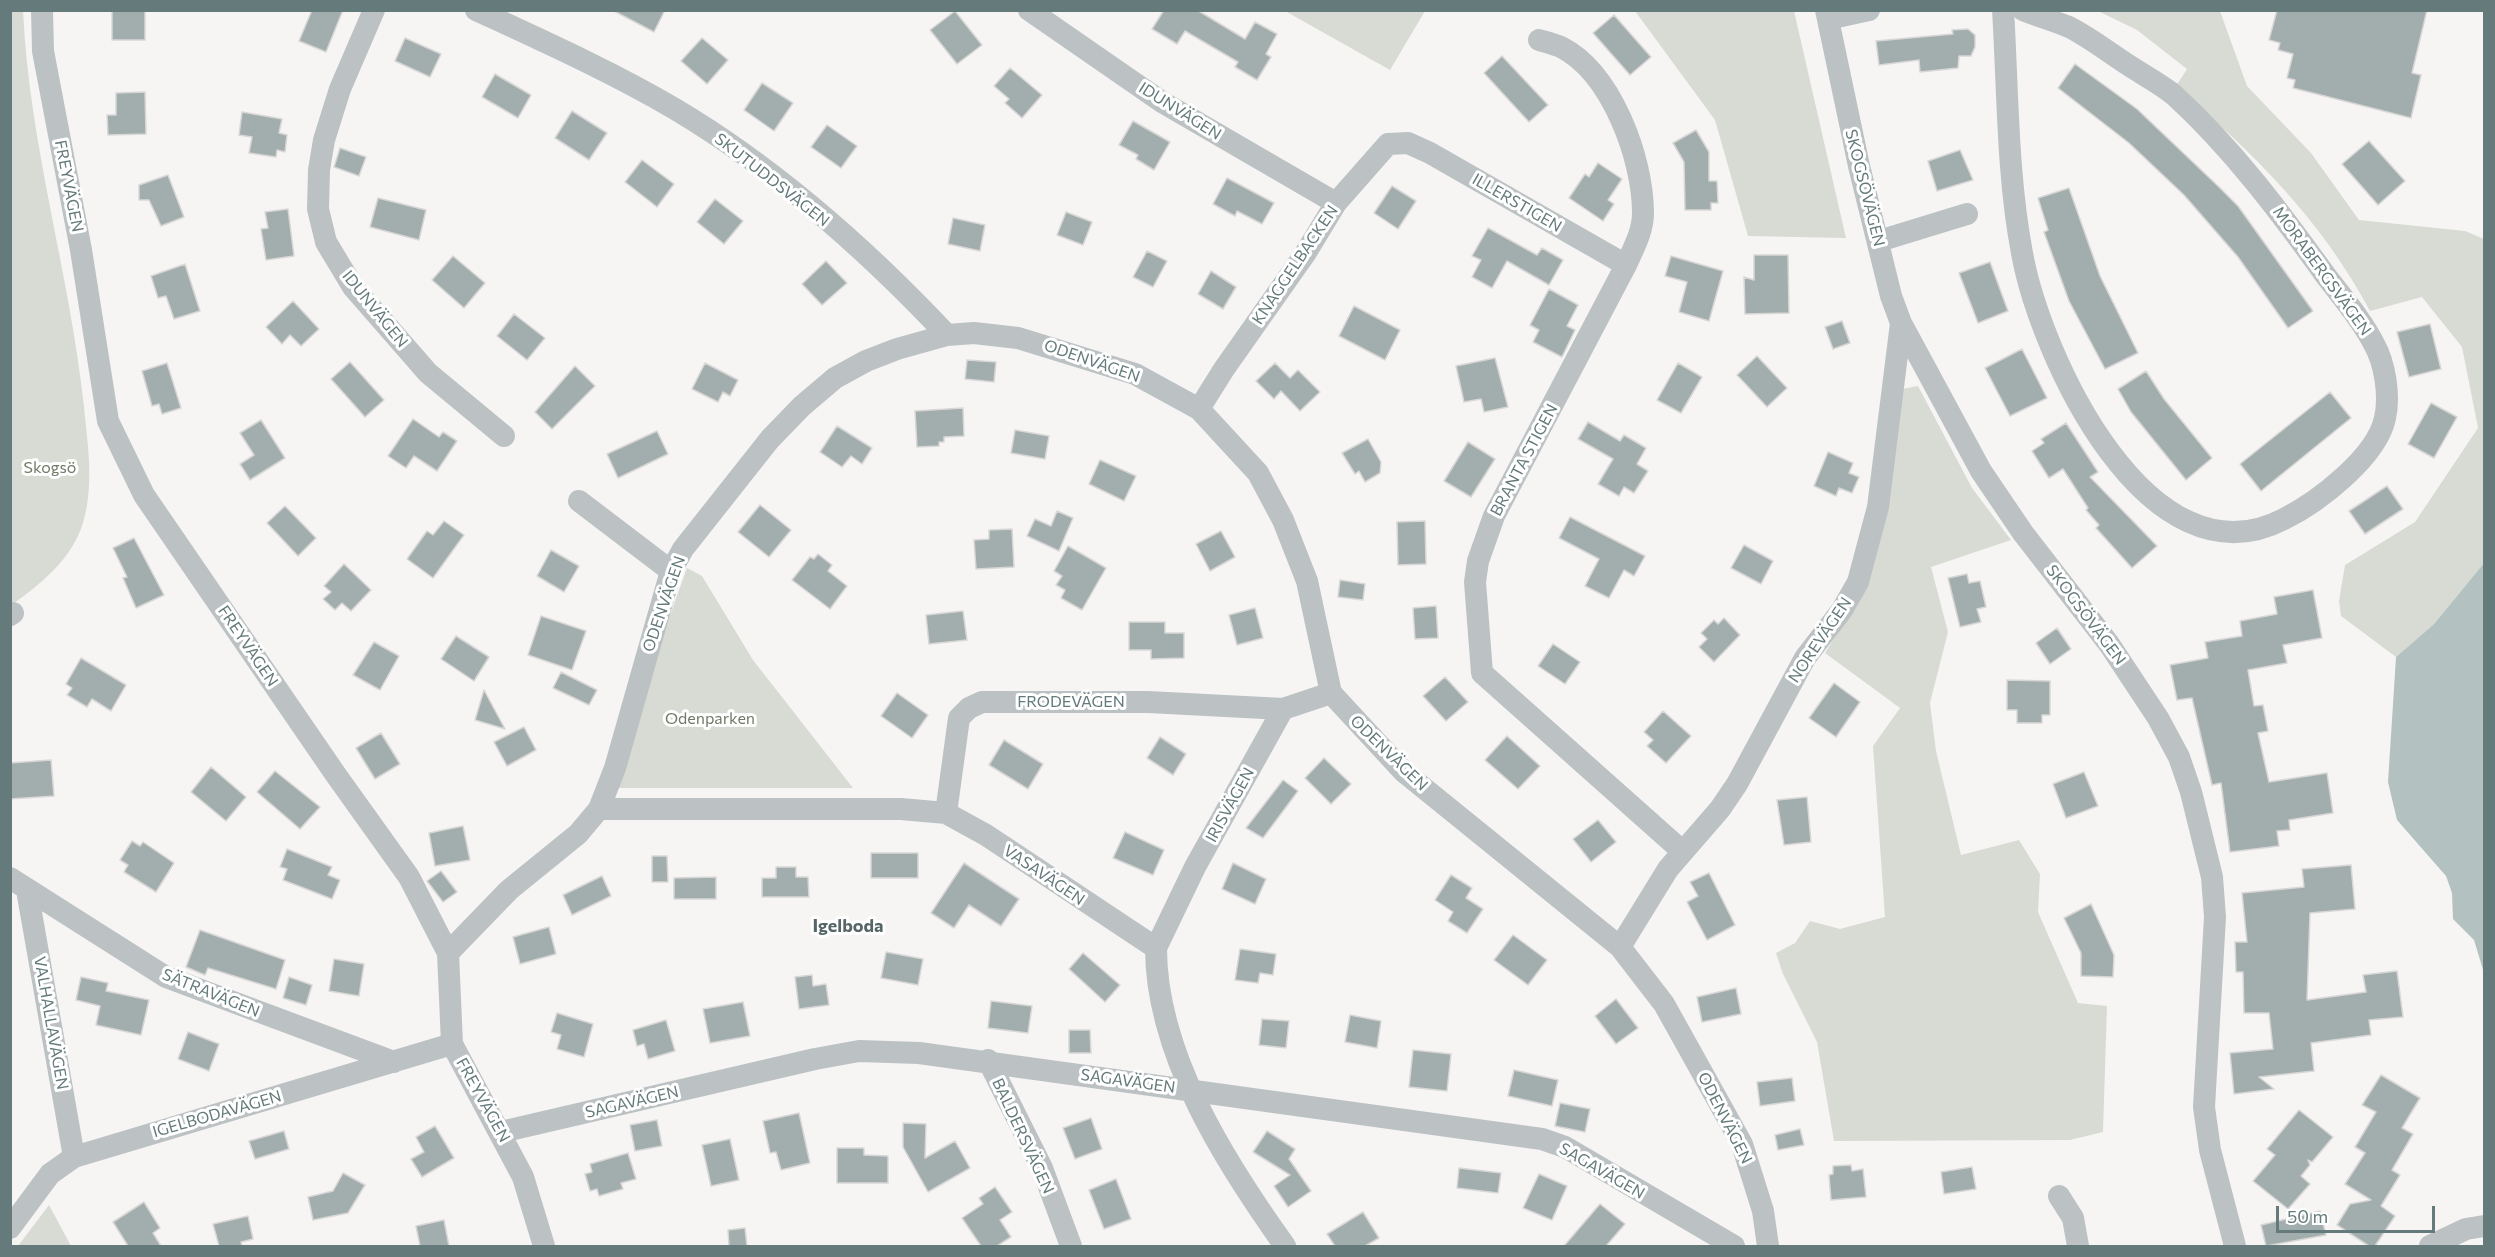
<!DOCTYPE html>
<meta charset="utf-8">
<style>
body{margin:0}
#map{position:relative;width:2495px;height:1257px;overflow:hidden;background:#f6f5f4;font-family:Commissioner,sans-serif}
canvas{display:block}
.frame{position:absolute;inset:0;border:12px solid #657a7b;pointer-events:none}
.scale{position:absolute;left:2276px;top:1206px;width:159px;height:27px;box-sizing:border-box;border:3px solid #657a7b;border-top:0;padding-left:8px;font-size:18px;line-height:21px;white-space:nowrap;color:#657a7b;-webkit-text-stroke:4px #fff;paint-order:stroke}
</style>
<div id="map">
<canvas width="2495" height="1257"></canvas>
<div class="frame"></div>
<div class="scale">50 m</div>
</div>
<script>
const context = document.querySelector('canvas').getContext('2d');
context.lineJoin = 'round';
function fillPath(path, color) { context.fillStyle = color; context.fill(path, 'evenodd'); }
function trace(path, color, width, dash) { context.strokeStyle = color; context.lineWidth = width; context.lineCap = dash ? 'butt' : 'round'; context.setLineDash(dash || []); context.stroke(path); }
function drawText(font, color, halo, rows, align = 'center') {
  context.font = font + ' Commissioner,sans-serif'; context.lineWidth = 6; context.setLineDash([]); context.textBaseline = 'middle'; context.strokeStyle = halo; context.fillStyle = color; for (const [text, x, y, turn = 0] of rows) {
    context.save(); context.translate(x, y); context.rotate((+turn || 0) * Math.PI / 180); context.textAlign = isNaN(turn) ? turn : align; if (halo) context.strokeText(text, 0, 0); context.fillText(text, 0, 0); context.restore();
  }
}
const green = new Path2D(`
 M23,10C29,145 70,274 84,407C88,447 95,490 81,529C68,562 39,586 11,605L10,11Z
 M1285,11H1425L1390,70Z
 M1635,11H1794L1846,238L1748,236L1715,120Z
 M2098,11H2220L2247,86L2311,153L2359,220L2465,231L2484,239V563L2434,624L2396,657L2341,616L2339,601L2345,565L2415,522L2478,428L2462,347L2422,297L2370,311C2321,219 2254,154 2176,86L2187,69L2137,30Z
 M1918,386L1972,488L2011,540L1931,567L1948,632L1930,703L1936,751L1961,855L2019,840L2040,874L2038,912L2078,1003L2107,1006L2103,1132L2070,1140L1834,1141L1817,1042L1783,974L1776,953L1795,943L1810,921L1840,929L1885,917L1873,746L1900,708L1825,653L1858,600L1902,389Z
 M687,568L702,576L753,660L853,788H618L651,668Z
 M49,1205L71,1246H18Z`);
const water = new Path2D(`
 M2484,563V973L2474,940L2453,919L2452,893L2446,876L2397,820L2388,782L2396,657L2434,624Z`);
const building = new Path2D(`
 M112,10H145V40H112Z
 M312,10H343L326,52L299,41Z
 M612,10H665L654,32Z
 M1164,10H1197L1245,39L1255,22L1277,34L1266,54L1271,57L1257,80L1235,67L1238,62L1185,31L1177,44L1152,29Z
 M2277,10H2427L2412,73L2421,75L2411,118L2293,88L2295,80L2287,78L2293,54L2278,50L2280,43L2269,40Z
 M955,11L982,45L957,64L930,30Z
 M1614,15L1651,57L1630,75L1593,33Z
 M1968,29L1975,35V47L1971,56H1959L1958,68L1920,72L1919,60L1879,65L1876,41L1953,34L1952,30Z
 M405,38L441,54L430,77L395,61Z
 M702,38L728,60L707,84L681,61Z
 M1502,56L1548,105L1529,122L1484,73Z
 M2075,64L2137,109L2219,187L2238,206L2313,311L2288,328L2238,257L2184,195L2129,143L2058,88Z
 M1010,68L1042,95L1022,118L1005,103L1009,99L994,86Z
 M495,74L531,95L518,118L482,97Z
 M762,83L793,103L774,131L744,110Z
 M145,92L146,134L108,135L107,115H116V93Z
 M572,111L607,133L589,160L555,138Z
 M242,112L282,119L279,133L287,135L285,152L277,150L276,157L249,153L252,137L239,135Z
 M1133,121L1170,142L1154,170L1136,159L1138,155L1119,145Z
 M827,125L857,146L841,168L811,147Z
 M1696,130L1709,152V181H1717L1718,203H1711V210H1685L1684,162L1673,143Z
 M2369,141L2405,181L2378,205L2342,164Z
 M340,148L366,157L359,176L334,167Z
 M1960,150L1973,180L1937,191L1928,161Z
 M642,160L674,184L657,207L625,182Z
 M1598,163L1622,179L1608,200L1614,204L1603,221L1569,198L1585,174L1589,177Z
 M168,175L184,217L161,226L149,200H139V185Z
 M1227,178L1274,203L1262,224L1237,211L1235,216L1213,204Z
 M1392,186L1416,201L1398,229L1374,213Z
 M2069,188L2100,276L2138,353L2105,369L2069,301L2044,232L2048,230L2038,198Z
 M378,198L426,210L419,240L370,227Z
 M715,199L743,221L724,244L697,222Z
 M288,209L294,256L266,260L261,229L268,228L265,212Z
 M1066,212L1092,222L1083,245L1057,235Z
 M953,218L985,225L980,251L948,244Z
 M1488,228L1537,255L1542,248L1563,260L1549,285L1507,261L1492,288L1472,277L1481,260L1472,256Z
 M1147,251L1167,261L1153,287L1133,277Z
 M1754,255H1788L1789,313L1745,314L1744,277L1754,280Z
 M453,256L485,283L464,308L432,280Z
 M1671,256L1723,271L1709,321L1679,312L1687,282L1665,276Z
 M826,261L847,283L822,305L802,284Z
 M1990,262L2008,311L1978,323L1959,273Z
 M185,264L200,311L174,319L166,296L158,298L151,276Z
 M1211,271L1236,287L1223,309L1198,294Z
 M1549,289L1578,305L1567,326L1575,330L1562,357L1533,342L1539,330L1530,325Z
 M293,301L319,329L301,346L290,335L282,344L266,327Z
 M1354,306L1400,330L1385,360L1339,336Z
 M514,314L545,338L527,360L497,336Z
 M1842,321L1850,343L1833,349L1825,327Z
 M2430,324L2441,369L2409,377L2397,332Z
 M2022,349L2047,398L2010,416L1985,368Z
 M1757,356L1787,388L1767,407L1737,375Z
 M1495,358L1508,407L1484,412L1481,399L1464,402L1456,366Z
 M967,360L996,362L994,382L965,379Z
 M350,362L384,400L365,417L331,379Z
 M167,363L181,408L162,414L159,404L152,406L142,371Z
 M705,363L738,380L730,396L723,392L718,402L692,389Z
 M1275,363L1290,378L1298,370L1320,392L1300,411L1281,391L1274,399L1256,381Z
 M1678,363L1702,377L1681,413L1657,400Z
 M575,366L595,386L552,429L535,412Z
 M2146,371L2164,399L2212,458L2186,480L2131,412L2118,389Z
 M2330,392L2351,418L2261,491L2240,464Z
 M2431,403L2457,417L2434,458L2408,444Z
 M963,408L964,436L944,437V442H939V446L917,447L915,411Z
 M413,419L439,437L443,432L457,441L437,471L414,456L406,468L388,456Z
 M261,420L285,458L250,480L240,464L254,455L240,433Z
 M1588,422L1620,441L1624,435L1646,448L1637,464L1648,471L1634,493L1624,487L1619,496L1598,484L1613,459L1578,439Z
 M2066,423L2098,472L2090,477L2157,546L2132,568L2096,528L2099,525L2086,510L2088,508L2063,469L2049,478L2032,451L2044,443L2041,439Z
 M837,426L872,448L862,464L851,456L842,467L820,452Z
 M1015,430L1049,436L1045,459L1011,453Z
 M657,431L668,454L618,478L607,454Z
 M1368,439L1381,462L1380,473L1365,482L1359,471L1355,474L1342,453Z
 M1468,442L1495,459L1471,497L1444,481Z
 M1828,452L1853,463L1849,473L1859,477L1852,493L1839,488L1836,496L1814,486Z
 M1100,460L1136,476L1124,501L1089,484Z
 M2387,486L2403,509L2365,534L2349,511Z
 M760,505L791,530L769,557L738,532Z
 M285,506L316,538L298,556L267,523Z
 M1057,511L1073,518L1059,551L1027,536L1035,519L1051,526Z
 M1570,517L1645,556L1634,576L1624,570L1609,598L1585,586L1599,559L1559,538Z
 M444,521L464,535L433,578L407,559L427,531L433,535Z
 M1425,521L1426,564L1398,565L1397,522Z
 M1012,529L1014,567L976,569L974,540L989,539V530Z
 M1221,531L1235,557L1210,571L1196,544Z
 M134,538L164,595L136,608L123,578L127,577L113,548Z
 M1744,545L1773,561L1761,584L1731,568Z
 M1068,546L1106,568L1082,610L1061,598L1065,590L1056,585L1062,576L1054,571Z
 M551,550L579,566L564,592L537,576Z
 M818,554L832,565L828,571L847,586L830,609L792,580L810,557L814,559Z
 M344,564L371,590L351,611L342,603L335,610L323,599L331,592L324,586Z
 M1967,574L1969,583L1980,581L1986,607L1977,609L1981,622L1960,627L1948,578Z
 M1340,580L1365,584L1363,600L1338,597Z
 M2313,590L2322,638L2283,645L2287,663L2248,670L2254,706L2263,705L2268,731L2258,733L2269,782L2327,773L2333,813L2289,820L2290,830L2277,831L2279,846L2230,852L2221,783L2212,785L2192,698L2177,700L2170,665L2208,658L2205,642L2242,636L2240,621L2277,614L2274,597Z
 M1436,606L1438,638L1415,639L1413,608Z
 M1255,608L1263,638L1237,645L1229,615Z
 M963,611L967,640L929,644L926,615Z
 M541,616L586,631L572,670L528,655Z
 M1724,618L1740,635L1714,662L1699,647L1707,639L1701,633L1714,620L1718,624Z
 M1129,622H1165V633H1184V658L1151,659V650H1129Z
 M2057,628L2071,649L2050,664L2036,643Z
 M456,636L489,657L474,681L441,659Z
 M374,642L399,656L380,690L353,675Z
 M1553,644L1580,662L1565,684L1538,666Z
 M81,658L126,685L111,711L92,699L87,707L67,695L72,688L66,684Z
 M561,672L597,690L589,705L553,688Z
 M1445,677L1468,702L1446,721L1423,696Z
 M2007,680L2050,681V715H2042V723H2017V710H2007Z
 M1834,683L1860,702L1836,737L1809,718Z
 M484,690L505,729L475,720Z
 M897,693L928,715L912,738L881,716Z
 M1663,711L1691,736L1666,763L1647,746L1653,740L1644,732Z
 M524,727L536,750L507,766L494,742Z
 M381,733L400,764L375,779L356,748Z
 M1507,736L1540,766L1518,789L1485,760Z
 M1160,737L1186,754L1173,775L1147,758Z
 M1004,740L1043,764L1028,789L989,765Z
 M1324,758L1351,784L1331,804L1305,778Z
 M51,760L54,796L10,799V763Z
 M211,767L246,797L226,821L191,792Z
 M275,771L320,807L300,829L257,792Z
 M2084,772L2098,806L2066,818L2053,784Z
 M1283,780L1298,791L1263,838L1246,828Z
 M1807,797L1811,842L1784,845L1777,800Z
 M1598,820L1616,842L1591,862L1573,839Z
 M463,826L470,860L435,866L429,833Z
 M1125,832L1164,850L1153,875L1113,858Z
 M132,841L140,846L143,842L174,863L156,892L124,872L128,865L120,860Z
 M287,849L332,867L328,875L340,880L332,899L283,880L287,869L280,867Z
 M871,853H918V878H871Z
 M652,856H667L668,882H652Z
 M964,863L1019,899L1001,926L969,905L954,928L931,913Z
 M1233,863L1266,879L1255,904L1222,889Z
 M2351,865L2355,909L2310,913L2307,1000L2366,992L2363,975L2397,971L2403,1017L2369,1020L2371,1035L2311,1043L2314,1071L2259,1077L2274,1089L2234,1094L2230,1053L2273,1049L2269,1013H2244L2243,972H2236L2235,942H2247L2242,893L2304,887L2302,869Z
 M776,867H796V877H808L809,897H762V878H776Z
 M441,871L457,892L443,902L427,881Z
 M1709,873L1735,925L1707,940L1687,902L1698,896L1690,882Z
 M1451,875L1472,888L1466,898L1483,909L1467,933L1448,921L1453,912L1435,900Z
 M602,876L611,896L572,915L563,895Z
 M716,877V899H674V878Z
 M2091,904L2114,955L2113,977L2081,976V953L2064,918Z
 M549,927L556,954L520,964L513,937Z
 M200,930L285,960L276,989L208,968L205,975L186,967Z
 M1513,935L1547,960L1528,985L1494,960Z
 M1240,949L1276,954L1273,975L1260,973L1258,983L1235,980Z
 M886,952L923,959L918,985L881,978Z
 M1083,953L1120,985L1105,1002L1069,969Z
 M334,959L364,964L359,996L329,991Z
 M812,975L813,986L826,984L829,1005L799,1009L795,977Z
 M81,977L108,983L106,991L149,1000L141,1035L96,1025L100,1006L76,1000Z
 M289,977L312,985L306,1005L283,998Z
 M1736,988L1741,1014L1702,1022L1697,997Z
 M1616,999L1638,1028L1616,1044L1595,1016Z
 M991,1001L1032,1006L1028,1033L988,1028Z
 M743,1002L750,1036L710,1043L703,1009Z
 M557,1013L593,1024L584,1057L557,1049L561,1035L551,1032Z
 M1350,1015L1381,1021L1377,1048L1345,1042Z
 M1262,1019L1289,1021L1286,1048L1259,1045Z
 M666,1020L675,1051L648,1059L644,1044L637,1046L633,1030Z
 M1069,1030H1090L1091,1053H1069Z
 M188,1032L219,1044L209,1071L178,1059Z
 M1413,1050L1451,1054L1447,1091L1409,1087Z
 M1514,1070L1558,1080L1552,1106L1508,1096Z
 M2381,1075L2420,1098L2402,1128L2413,1134L2392,1170L2400,1175L2381,1206L2395,1216L2375,1246H2369L2337,1225L2350,1204L2371,1200L2345,1184L2365,1153L2355,1147L2376,1112L2362,1105Z
 M1792,1078L1795,1101L1760,1106L1757,1082Z
 M1560,1103L1590,1109L1585,1132L1555,1126Z
 M2299,1110L2333,1137L2312,1162L2308,1160L2310,1165L2301,1176L2310,1184L2288,1209L2253,1181L2275,1155L2267,1149Z
 M799,1113L810,1163L781,1170L776,1152L770,1153L763,1121Z
 M1091,1118L1102,1149L1075,1159L1063,1128Z
 M657,1120L662,1146L635,1151L630,1125Z
 M903,1123L926,1124L925,1158L955,1141L970,1168L928,1192L903,1147Z
 M435,1126L454,1158L422,1177L411,1159L424,1152L416,1137Z
 M1800,1129L1804,1145L1778,1150L1775,1135Z
 M284,1131L289,1149L255,1159L249,1141Z
 M1267,1131L1295,1149L1289,1159L1311,1191L1288,1207L1274,1186L1290,1175L1253,1152Z
 M730,1139L739,1180L711,1186L702,1145Z
 M837,1148H864V1155L888,1156V1183H837Z
 M628,1153L636,1179L621,1183L623,1189L599,1196L597,1189L590,1191L585,1174L592,1172L590,1164Z
 M1851,1165L1852,1171L1863,1169L1866,1197L1831,1200L1829,1175L1833,1174V1166Z
 M1972,1167L1976,1189L1944,1194L1941,1172Z
 M1459,1168L1501,1173L1498,1193L1457,1188Z
 M343,1173L365,1185L348,1213L313,1220L308,1197L333,1191Z
 M1539,1174L1567,1186L1552,1220L1523,1208Z
 M1116,1179L1131,1219L1104,1229L1089,1190Z
 M995,1187L1012,1212L1000,1220L1011,1237L997,1246H981L962,1218L983,1204L979,1198Z
 M144,1202L160,1228L153,1233L161,1246H128L113,1222Z
 M1600,1204L1625,1224L1606,1246H1564Z
 M2320,1211L2326,1235L2266,1246L2261,1225Z
 M1363,1212L1379,1238L1365,1246H1335L1327,1234Z
 M248,1216L253,1239L241,1242L242,1246H219L213,1224Z
 M444,1220L449,1246H420L416,1226Z
 M745,1228L747,1246H729L728,1230Z`);
const minor = new Path2D(`
 M42,10L43,51L81,250L108,421L144,495L336,775L409,877L448,953L452,1044L523,1177L544,1246
 M374,10L340,89L324,140L319,170L318,209L326,242L353,287L428,373L504,436
 M476,10C543,41 612,72 675,109C776,169 867,250 947,335
 M1029,10L1162,102L1336,203
 M1826,10L1859,166L1891,296L1901,323L1981,471L2023,533L2109,644L2158,718L2179,757L2191,792L2212,877L2215,917L2204,1107L2210,1150L2235,1246
 M2003,10C2008,91 2007,174 2022,253C2040,354 2148,590 2284,519C2318,502 2377,457 2385,418C2390,396 2385,363 2374,344C2362,320 2342,297 2326,276C2280,212 2232,148 2174,95C2162,85 2147,77 2133,68C2112,55 2091,38 2069,27C2054,21 2038,16 2023,10
 M1828,19L1869,10
 M1539,40C1546,42 1554,44 1561,47C1612,73 1643,159 1643,213C1643,232 1633,249 1626,265L1494,516L1478,561L1475,582L1482,673L1682,851
 M1879,241L1967,214
 M1199,409L1224,369L1305,254L1336,203L1388,144L1408,143L1430,153L1626,265
 M579,501L671,571
 M10,615L13,613
 M599,809H901L946,813L986,835L1156,948C1156,1054 1225,1162 1285,1246
 M946,813L959,718L969,708L982,702H1148L1283,709
 M10,878L166,977L394,1062
 M27,890L74,1157
 M1620,947L1668,869L1720,809L1737,784L1805,658L1842,610L1858,582L1878,507L1901,323
 M1156,948L1195,867L1283,709L1331,693
 M448,953L509,890L578,834L599,809L615,768L671,571L683,549L770,439L802,406L835,378L866,361L897,349L947,335L974,333L1018,338L1135,374L1199,409L1258,473L1283,520L1307,581L1331,693L1404,772L1620,947L1664,1004L1742,1144L1763,1211L1768,1246
 M988,1060L1042,1168L1071,1246
 M501,1132L815,1059L859,1051L919,1053L1542,1139L1565,1147L1734,1246
 M2059,1196L2073,1218L2078,1246
 M10,1228L50,1174L74,1157L452,1044
 M2430,1246L2466,1229L2484,1226`);
const streetNames = [
 ["IDUNVÄGEN",1180,111,32],
 ["SKUTUDDSVÄGEN",772,180,38],
 ["FREYVÄGEN",69,186,79],
 ["SKOGSÖVÄGEN",1865,188,76],
 ["ILLERSTIGEN",1517,203,30],
 ["KNAGGELBACKEN",1295,265,-56],
 ["MORABERGSVÄGEN",2322,271,54],
 ["IDUNVÄGEN",375,309,51],
 ["ODENVÄGEN",1092,361,19],
 ["BRANTA STIGEN",1524,460,-62],
 ["ODENVÄGEN",664,604,-71],
 ["SKOGSÖVÄGEN",2086,615,53],
 ["NOREVÄGEN",1820,640,-56],
 ["FREYVÄGEN",248,646,56],
 ["FRODEVÄGEN",1071,702],
 ["ODENVÄGEN",1389,753,44],
 ["IRISVÄGEN",1230,805,-61],
 ["VASAVÄGEN",1044,875,34],
 ["SÄTRAVÄGEN",211,993,22],
 ["VALHALLAVÄGEN",51,1023,80],
 ["SAGAVÄGEN",1128,1081,8],
 ["FREYVÄGEN",483,1100,61],
 ["SAGAVÄGEN",632,1102,-13],
 ["IGELBODAVÄGEN",217,1114,-16],
 ["ODENVÄGEN",1725,1118,63],
 ["BALDERSVÄGEN",1023,1136,65],
 ["SAGAVÄGEN",1602,1171,30]
];
const parkNames = [
 ["Skogsö",50,468],
 ["Odenparken",710,719]
];
const neighbourhoodNames = [
 ["Igelboda",848,926]
];
fillPath(green, '#d8dbd3');
fillPath(water, '#b3c2c1');
fillPath(building, '#a2adae');
trace(building, '#d8d7d6', 1.5);
trace(minor, '#bcc2c3', 22);
drawText('16px', '#657a7b', '#fff', streetNames);
drawText('16px', '#717967', '#fff', parkNames);
drawText('bold 18px', '#566567', '#fff', neighbourhoodNames);
</script>
